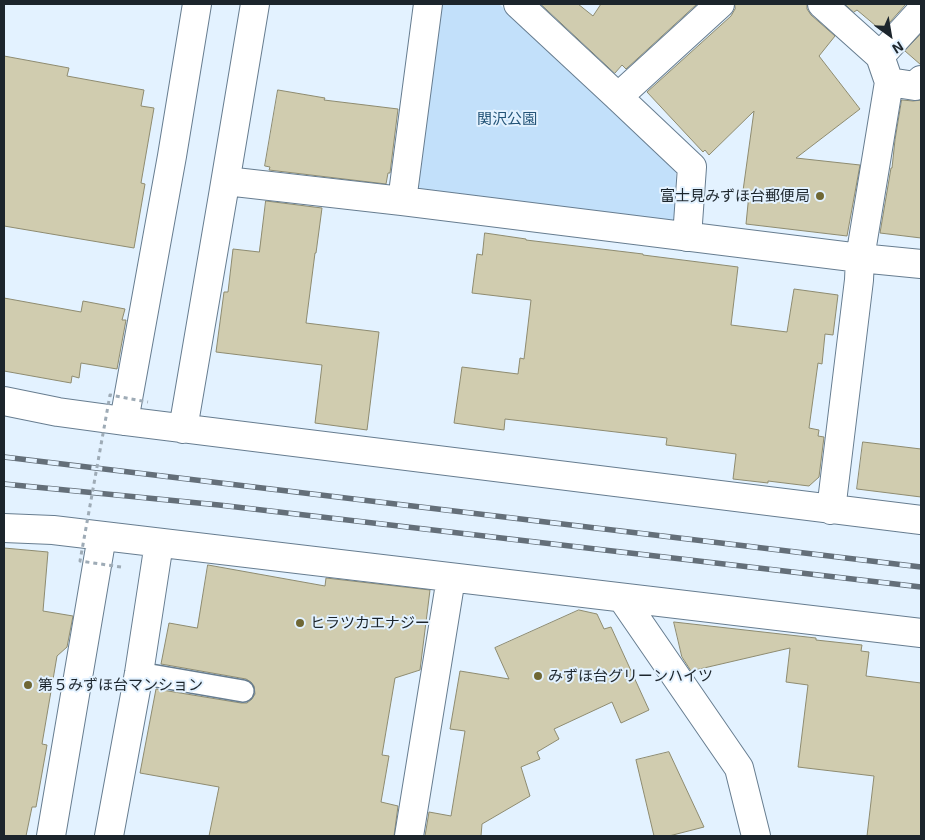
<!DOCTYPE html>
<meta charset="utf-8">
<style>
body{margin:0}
#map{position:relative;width:925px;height:840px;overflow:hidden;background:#e3f2ff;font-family:"Exo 2",sans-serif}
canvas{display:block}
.frame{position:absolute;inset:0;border:5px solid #1c252c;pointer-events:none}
.north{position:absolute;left:865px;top:10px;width:50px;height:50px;-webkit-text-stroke:4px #e3f2ff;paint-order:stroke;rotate:148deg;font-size:14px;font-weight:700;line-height:20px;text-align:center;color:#1c252c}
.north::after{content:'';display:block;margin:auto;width:18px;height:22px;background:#1c252c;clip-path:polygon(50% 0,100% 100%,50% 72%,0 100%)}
</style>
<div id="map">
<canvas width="925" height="840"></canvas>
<div class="frame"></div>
<div class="north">N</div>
</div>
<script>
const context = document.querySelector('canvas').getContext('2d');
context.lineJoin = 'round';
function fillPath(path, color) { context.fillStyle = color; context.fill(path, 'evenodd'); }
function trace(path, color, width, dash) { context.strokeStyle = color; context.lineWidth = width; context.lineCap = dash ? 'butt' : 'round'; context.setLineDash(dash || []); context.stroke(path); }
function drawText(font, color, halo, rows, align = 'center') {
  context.font = font + ' "Exo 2","Noto Sans JP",sans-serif'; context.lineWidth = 4; context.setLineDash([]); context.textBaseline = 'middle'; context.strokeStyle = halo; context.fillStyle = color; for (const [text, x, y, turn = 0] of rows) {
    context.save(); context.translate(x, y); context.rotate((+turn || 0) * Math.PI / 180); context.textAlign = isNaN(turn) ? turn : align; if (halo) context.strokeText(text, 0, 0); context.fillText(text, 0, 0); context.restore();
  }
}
const green = new Path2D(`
 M440,4H499L676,170L675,222L418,189Z`);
const building = new Path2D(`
 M541,4H578L593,16L601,4H697L626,69L622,65L615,73Z
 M735,4H807V9L811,15L835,36L819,56L860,109L796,158L860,165L847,236L746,224L749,194L742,198L754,111L709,155L705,150L703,152L647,92L731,16L735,9Z
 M845,4H906L882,31L857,10L854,12Z
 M921,34V65L905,51Z
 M4,56L69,68L67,76L144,90L141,106L154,108L141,183L145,184L134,248L4,226Z
 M278,90L325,98L324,100L398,109L390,173H388L386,184L269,170L270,167L265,166Z
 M902,100L913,101L921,100V238L880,233L891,168H892L895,140Z
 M266,201L322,208L316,253H315L306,323L379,332L367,430L315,423L322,365L216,352L224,292H228L233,249L259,252Z
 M485,233L526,239V240L643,254V255L738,267L731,325L787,332L794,289L838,295L833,335L825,334L822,364L818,363L809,428L819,430L818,436L824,437L819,477L809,486L768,481V483L733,479L736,454L666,445L667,438L505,419L504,430L454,423L462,367L518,374L520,358L524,359L531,300L472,293L477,254L482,255Z
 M4,298L81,312L83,301L125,309L122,320H126L117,369L81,363L79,378L72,376L71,383L4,371Z
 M863,442L921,449V497L857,489Z
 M4,548L48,552L43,611L73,616L67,647L57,656L42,744L47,745L36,807H32L26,836H4Z
 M208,565L325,586L326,578L430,590L420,670L395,678L382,755L389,756L381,802L398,806L394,836H209L219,787L140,773L156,689L241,703H247L252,699L255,694L254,686L251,682L246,679L161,664L169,623L197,628Z
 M579,610L597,614L604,629L611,627L649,710L621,723L612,702L554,729L559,739L537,752L540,759L521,767L530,796L482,824L481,836H425L429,812L451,816L465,731L450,729L460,671L509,679L495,648Z
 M674,622L816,638V640L862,645L861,651L869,652L866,676L921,683V836H867L874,776L798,767L808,685L786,682L790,648L691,671L682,657Z
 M669,752L704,827L669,836H654L636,760Z`);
const lane = new Path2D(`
 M139,673L243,691`);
const street = new Path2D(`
 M518,4L618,97L692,167L687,237
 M822,4L880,56L889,82L860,258L859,280L831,510
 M880,56L921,11
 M889,82L915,86L921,80
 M618,97L720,4
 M226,181L402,201L860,258L921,264
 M402,201L428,4
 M4,401L58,412L124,421L921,520
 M124,421L172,156L197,4
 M183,429C207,287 232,146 255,4
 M4,528L53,530L921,633
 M622,598L739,768L756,836
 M51,836L102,536
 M109,836L139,673L159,543
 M409,836L451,578`);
const rail = new Path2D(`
 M4,457L921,567
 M4,484L219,505L921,587`);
const pathBridge = new Path2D(`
 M121,567L80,561L110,395L148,402`);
const markers = [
 [820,196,5,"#6f6734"],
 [300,623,5,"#6f6734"],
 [538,676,5,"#6f6734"],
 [28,685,5,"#6f6734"]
];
const parkNames = [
 ["関沢公園",507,119]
];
const poiNames = [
 ["富士見みずほ台郵便局",810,196,"right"],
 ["ヒラツカエナジー",310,623],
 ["みずほ台グリーンハイツ",548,676],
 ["第５みずほ台マンション",38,685]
];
fillPath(green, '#c2e0fa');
fillPath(building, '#d0ccaf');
trace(building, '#8e8b70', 1);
trace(lane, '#677d90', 24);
trace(street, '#677d90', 30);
trace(lane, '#fff', 21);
trace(street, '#fff', 28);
trace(rail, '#646f79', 5.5);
trace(rail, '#e3f2ff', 4, [11]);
trace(pathBridge, '#9eabb6', 3, [4, 4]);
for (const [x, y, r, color] of markers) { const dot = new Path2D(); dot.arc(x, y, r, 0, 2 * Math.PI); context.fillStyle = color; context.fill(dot); trace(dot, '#e3f2ff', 2); }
drawText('15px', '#235478', '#e3f2ff', parkNames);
drawText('15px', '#1c252c', '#e3f2ff', poiNames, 'left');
</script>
